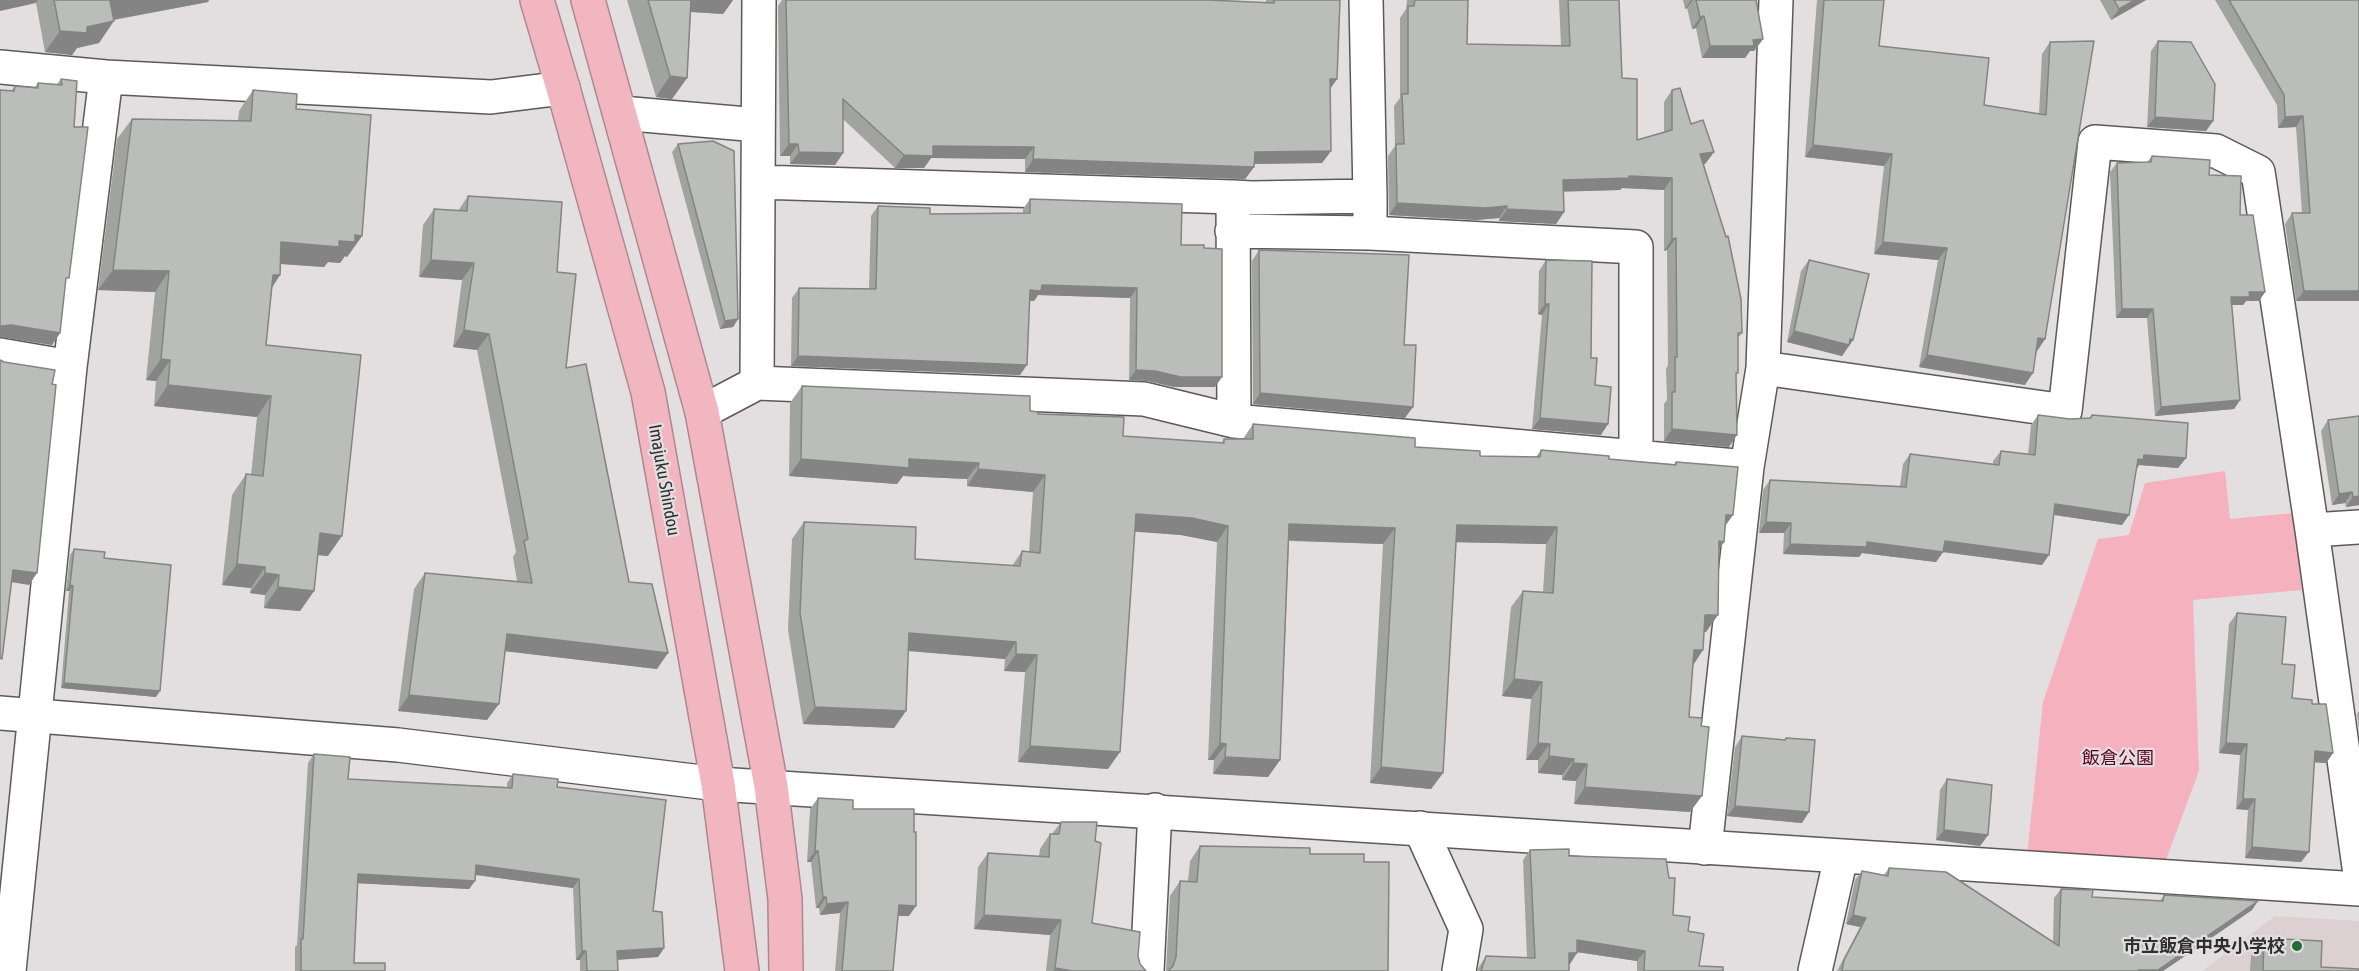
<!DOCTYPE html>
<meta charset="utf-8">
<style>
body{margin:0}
canvas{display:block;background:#e3dfe0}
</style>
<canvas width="2359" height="971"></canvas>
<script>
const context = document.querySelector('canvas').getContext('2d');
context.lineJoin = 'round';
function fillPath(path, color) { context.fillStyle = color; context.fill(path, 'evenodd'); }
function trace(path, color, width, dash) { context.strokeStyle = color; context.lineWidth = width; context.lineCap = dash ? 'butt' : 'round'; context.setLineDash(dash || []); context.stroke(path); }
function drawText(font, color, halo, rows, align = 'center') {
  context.font = font + ' "Asap Condensed","Noto Sans JP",sans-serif'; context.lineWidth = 4.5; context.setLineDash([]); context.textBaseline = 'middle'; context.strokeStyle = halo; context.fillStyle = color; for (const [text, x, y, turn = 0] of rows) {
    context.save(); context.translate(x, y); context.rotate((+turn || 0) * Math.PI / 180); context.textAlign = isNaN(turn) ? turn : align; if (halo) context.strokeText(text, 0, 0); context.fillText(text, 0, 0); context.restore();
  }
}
const built = new Path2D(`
 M2275,916L2359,921V971H2202Z`);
const green = new Path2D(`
 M2225,471L2230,519L2294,513L2302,590L2193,600L2199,771L2164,865L2027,856L2043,702L2098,539L2129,535L2145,483Z`);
const street = new Path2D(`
 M1366,0L1370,196
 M0,67L106,77L491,97L563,88
 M621,113L758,125
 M758,182L1233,197
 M1232,231L1370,233V196L1252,198L1233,197L1234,421
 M1370,233L1636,247V458
 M0,355L70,367
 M1763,368L1776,0
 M757,383L1144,399L1234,421L1747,467L1705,848
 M702,412L757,383L759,0
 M1747,467L1763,368L2065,411L2095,142L2216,151L2258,172L2312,530L2359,867
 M2312,530L2359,527
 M1420,828L1466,929L1459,971
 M9,971L70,367L106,77
 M1147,971L1155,810
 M1815,971L1841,857`);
const secondary = new Path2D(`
 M0,713L398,745L718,784L2359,889`);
const highway = new Path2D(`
 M537,0L563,88L648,392L718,784L742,971
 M588,0L702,412L771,786L785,899L786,971`);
const wall = new Path2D(`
 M0,0H209L208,2L114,20L99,43L77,48L72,55L45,52L36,3Z
 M627,0H733L723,14L691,12L687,78L672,99L656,97Z
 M782,0H1209L1266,3V0H1340L1337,79L1330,89L1331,151L1322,163L1254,164V167L1245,179L1025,172V159L931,158L924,168H895L843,119V153L835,165L790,164V156H780L778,6Z
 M1407,0H1468L1467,44L1561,46L1559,0H1619L1622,78L1637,140L1664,132V102L1672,90L1691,124L1714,152L1705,164H1704L1742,333L1738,338L1736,376L1729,447L1664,441V404L1667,400L1666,369L1668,365L1667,250L1664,251V190L1622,188L1620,190L1563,191L1564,212L1556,224L1499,221V218L1476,220L1389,215L1388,156L1395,146L1394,106L1400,98V18L1406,9Z
 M1683,0H1756L1763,39L1754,51H1750L1745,58H1702L1696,28L1692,29L1687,8L1685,9Z
 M1817,0H1884L1879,46L1984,105L2039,114L2042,54L2050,42L2045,339L2037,351L2025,385L1919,367L1938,260L1874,254L1884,166L1805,157Z
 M2100,0H2146L2111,20Z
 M2215,0H2359V301H2296L2285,224L2292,213H2302L2296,127L2278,128L2277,105Z
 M2158,41L2213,121L2206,131L2147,127L2151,51Z
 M61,79L74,127L65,283L60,333L52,345L3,337L11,91L15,86L34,88L38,83L57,84Z
 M253,90L296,109L362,236L347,257L345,256L340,263L328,262L324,267L281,264L280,275L272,288L266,345L328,556L318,555L314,591L300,611L264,608L265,595L250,593L251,588L222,585L232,495L246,474L251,475L257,417L154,406L156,381L146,380L155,292L98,290L117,139L132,119L238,121L239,111Z
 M678,144L738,319L733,327L720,329L672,152Z
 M2152,156L2209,175L2240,215L2265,292L2259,301H2246L2243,305H2232L2240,400L2234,409L2155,416L2147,318H2116L2110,172L2117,163L2147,162Z
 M468,196L557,272L566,368L629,582L657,669L505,651L487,720L398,711L414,589L425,573L517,581L513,557L516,552L477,350L453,347L462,280L419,277L423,225L434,209L458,211Z
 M1030,199L1181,245L1215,387H1174L1148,381L1129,380L1130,298L1038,295L1034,301H1030L1020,375L791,366L792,298L799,288L869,289L871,216L878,206L930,214L1023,213V209Z
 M1259,250L1404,345L1405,418L1253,404L1252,261Z
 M1546,260L1591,358L1601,435L1532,429L1542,315L1538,314L1539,271Z
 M1809,260L1853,340L1842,356L1787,342L1801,271Z
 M802,386L1030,411L1123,436L1221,443L1224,439H1243L1253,424L1480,456L1536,457L1541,450L1609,459L1674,464L1676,462L1725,525L1724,542L1718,550L1706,632H1704L1693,665L1689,717L1690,812L1574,804L1576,781L1562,780V775L1538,773V760H1526L1531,699L1502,696L1511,607L1523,591L1543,592L1546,544L1456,542L1443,773L1431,789L1370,783L1383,544L1289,541L1280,760L1268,777L1213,774L1214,760H1208L1217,542L1181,535L1135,531L1108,769L1018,762L1025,672L1004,671L1005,659L908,651L906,711L894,728L803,724L788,630L792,539L804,522L915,559L1012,566L1022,551L1029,552L1033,492L967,486V479L903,476L897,484L789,476L790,403Z
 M2038,415L2070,419L2089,418L2092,415L2186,458L2178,468L2139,465L2136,470L2122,525L2054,515L2042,565L1943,552L1936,562L1862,553L1859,557L1783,554L1784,533H1759L1763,490L1770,480L1900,486L1903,464L1910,454L1993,464V461L2001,451L2028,455L2031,425Z
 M2359,416V505L2346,507L2345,503L2332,505L2321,431L2328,420Z
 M74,549L104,558L156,697L61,688L69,591H66L70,555Z
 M2237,613L2282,664L2292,698L2312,704L2333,753L2326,763L2315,762L2301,862L2245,858L2248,810L2236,809L2240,755L2219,753L2229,624Z
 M2359,711V729L2357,714Z
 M1742,736L1784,740L1786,738L1802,823L1727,816L1735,747Z
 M314,754L348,779L507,787V783L513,774L557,787L653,911L664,948L658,957L618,960V971H580V960H576L573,888L475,875V881L469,889L358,883L354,963L385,971H295V947L297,945L308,763Z
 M1947,779L1988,835L1980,846L1936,840L1940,790Z
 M818,798L853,809L909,916H898L893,971H835L840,913L820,915L819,908H816L811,862H807L810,809Z
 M1061,822L1095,841L1092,923L1138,956L1140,964L1146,971H1046L1050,935L974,929L978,867L988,853L1039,856L1040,849L1050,834H1052Z
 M1200,846L1310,854L1364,862L1388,971H1166L1170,896L1180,881H1188L1190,861Z
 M1530,850L1569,856L1673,915L1688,931L1699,966L1723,971H1637V961L1577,952L1569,964V971H1477L1479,967L1486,956L1527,958L1523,860Z
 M1889,868L2053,942L2054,898L2061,889L2092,897L2160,901L2164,895L2252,910L2163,971H1837L1860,927L1846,924L1855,880L1862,871L1884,875Z
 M2264,938L2321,967L2359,971H2250L2251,956Z`);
const shadedWall = new Path2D(`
 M0,0H38L36,3L0,11Z
 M117,0H209L208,2L95,23L110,1Z
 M685,0H733L723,14L677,11Z
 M1691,0H1693L1687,8L1685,9Z
 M2135,0H2146L2111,20L2119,9Z
 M1704,16L1696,28L1692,29L1700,17Z
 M114,21L99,43L77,48L72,55L45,52L60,31L87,27Z
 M1763,39L1754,51H1750L1745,58H1702L1710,46Z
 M670,76L687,78L672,99L656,97Z
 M1330,79H1337L1328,92Z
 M2303,116L2296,127L2278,128L2285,117Z
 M2155,117L2213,121L2206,131L2147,127Z
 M789,144H798L790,156H780Z
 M1813,145L1892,154L1884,166L1805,157Z
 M933,146L1034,147L1025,159L931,158L924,168H895L904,155Z
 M1331,151L1322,163L1246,164L1255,152Z
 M799,152L843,153L835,165L790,164Z
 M1714,152L1705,164L1692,166L1700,154Z
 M1033,159L1254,167L1245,179L1025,172Z
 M1629,176L1672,178L1664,190L1622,188L1620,190L1554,192L1563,180Z
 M1397,203L1507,206L1499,218L1476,220L1389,215Z
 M1507,209L1564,212L1556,224L1499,221Z
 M355,235L362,236L347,257L345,256L340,263L328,262L324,267L267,263L281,242L339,241Z
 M1676,238L1667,250L1664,251L1672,239Z
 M1883,242L1947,248L1938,260L1874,254Z
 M431,260L474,263L462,280L419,277Z
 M113,270L169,271L155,292L98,290Z
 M273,275H280L266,296Z
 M1042,285L1137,288L1130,298L1038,295L1034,301L1023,300L1030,290Z
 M2304,291H2359V301H2296Z
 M2249,292H2265L2259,301H2246L2243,305H2225L2231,297Z
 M1545,304H1549L1542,315L1538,314Z
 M2122,309H2153L2147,318H2116Z
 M738,319L733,327L720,329L725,321Z
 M11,325L60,333L52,345L0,337V327L2,326Z
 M464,330L489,334L477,350L453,347Z
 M1794,331L1853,340L1842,356L1787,342Z
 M2038,338L2045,339L2037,351Z
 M1927,355L2033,373L2025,385L1919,367Z
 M798,356L1027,365L1020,375L791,366Z
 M161,359L170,360L156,381L146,380Z
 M1136,370L1155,371L1222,377L1215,387H1174L1148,381L1129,380Z
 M168,385L271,396L257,417L154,406Z
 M1260,393L1413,407L1405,418L1253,404Z
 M2240,400L2234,409L2155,416L2161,407Z
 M1540,418L1608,424L1601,435L1532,429Z
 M1672,429L1737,435L1729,447L1664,441Z
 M2144,455L2186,458L2178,468L2139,465L2136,470L2138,459Z
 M801,459H909L979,463L967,479L903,476L897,484L789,476Z
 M978,469L1045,475L1033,492L967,486Z
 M2352,492L2345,503L2332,505L2339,494Z
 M2359,496V505L2346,507L2353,497Z
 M2055,504L2129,515L2122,525L2048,514Z
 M1136,514L1192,518L1228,526L1217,542L1181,535L1125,531Z
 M1726,515H1733L1721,532Z
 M1766,522L1791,523L1784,533H1759Z
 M1289,524L1395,528L1383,544L1278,540Z
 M1457,525L1557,527L1546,544L1445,542Z
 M320,533L342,536L328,556L306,554Z
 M1719,541L1724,542L1713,558Z
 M1945,541L2049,555L2042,565L1943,552L1936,562L1862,553L1859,557L1783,554L1790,544Z
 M237,564L265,567L251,588L222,585Z
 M13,570L37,573L29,585L5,581Z
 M265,573L279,575L265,595L250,593Z
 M70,585L73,586L69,591H66Z
 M278,587L314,591L300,611L264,608Z
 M1705,615H1718L1706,632H1693Z
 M909,633L1016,642L1005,659L897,650Z
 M507,634L668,653L657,669L495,650Z
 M1694,650H1703L1692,667Z
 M1016,654L1037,655L1025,672L1004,671Z
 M1514,679L1542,682L1531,699L1502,696Z
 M64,683L160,691L156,697L61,688Z
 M409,695L499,704L487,720L398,711Z
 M815,707L906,711L894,728L803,724Z
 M1220,743L1226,744L1214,760H1208Z
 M1538,743L1550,744L1538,760H1526Z
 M2226,743L2247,744L2240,755L2219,753Z
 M1030,746L1120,752L1108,769L1018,762Z
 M2315,751L2333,753L2326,763L2308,762Z
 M1549,756L1574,759L1562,775L1538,773Z
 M1225,757L1280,760L1268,777L1213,774Z
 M1573,763L1587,764L1576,781L1562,780Z
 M1381,767L1443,773L1431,789L1370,783Z
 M1585,787L1702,796L1690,812L1574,804Z
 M2243,799H2255L2248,810L2236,809Z
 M1735,806L1809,812L1802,823L1727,816Z
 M1944,830L1988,835L1980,846L1936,840Z
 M2252,847L2309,852L2301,862L2245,858Z
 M815,851H818L811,862H807Z
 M476,865L579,879L573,888L470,874Z
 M358,874L475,881L469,889L352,883Z
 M823,897H826L819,908H816Z
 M2258,901L2252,910L2163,971H2137Z
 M848,902L840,913L820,915L827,904Z
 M899,905L916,906L909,916H892Z
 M984,915L1061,920L1050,935L974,929Z
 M1853,915L1866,918L1860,927L1846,924Z
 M1577,940L1645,951L1637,961L1570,951Z
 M664,948L658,957L611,960L617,951Z
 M582,951H586L580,960H576Z
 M1569,953H1577L1570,964H1562Z
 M1055,968L1073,971H1053Z`);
const building = new Path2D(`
 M54,0H117L110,1L114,21L87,27V33L60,31Z
 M648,0H691L687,78L670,76Z
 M786,0H1209L1274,3V0H1340L1337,79H1330L1331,151L1255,152L1254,167L1033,159L1034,147L933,146V156L904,155L843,99V153L799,152L798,144H789Z
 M1415,0H1468L1467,44L1570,46L1568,0H1619L1622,78L1637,79V140L1672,130V90L1680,88L1691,124L1703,120L1714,152L1700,154L1726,237L1728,236L1741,299L1742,333H1738V373H1736L1737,435L1672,429V392H1675V357H1677L1676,238L1672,239V178L1629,176V178L1563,180L1564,212L1507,209V206L1485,208L1397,203L1396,144H1404L1402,94H1408V6H1414Z
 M1696,0H1756L1763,39L1753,40L1754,46H1710L1704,16L1700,17Z
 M1824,0H1884L1879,46L1989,58L1984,105L2046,115L2050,42L2094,41L2045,339L2038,338L2033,373L1927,355L1947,248L1883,242L1892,154L1813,145Z
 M2114,0H2135L2119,9Z
 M2229,0H2359V291H2304L2292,213H2310L2303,116L2285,117L2284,95Z
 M2158,41L2191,42L2215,84L2213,121L2155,117Z
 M61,79L77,81L74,127H88L69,278H66L60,333L11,325L2,326L0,327V90L14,91L15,86L38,88V83L62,85Z
 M253,90L297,94L296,109L371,115L362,236L355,235V242L339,241V247L281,242L280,275H273L266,345L361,355L342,536L320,533L314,591L278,587L279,575L265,573V567L237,564L246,474L263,476L271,396L168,385L170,360L161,359L169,271L113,270L132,119L251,121Z
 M713,141L734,151L738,319L725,321L678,144Z
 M2152,156L2210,160L2209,175L2241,176L2240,215H2253L2265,292H2249L2250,297H2231L2240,400L2161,407L2153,309H2122L2117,163L2151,162Z
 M468,196L562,202L557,272L576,274L566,368L586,364L629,582L652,584L668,653L507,634L499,704L409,695L425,573L532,583L524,541L528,539L489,334L464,330L474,263L431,260L434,209L467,211Z
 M1030,199L1182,204L1181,245H1204V248L1222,249V377H1181L1155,371L1136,370L1137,288L1042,285L1041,291L1030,290L1027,365L798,356L799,288L876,289L878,206L930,208V214L1030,213Z
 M1259,250L1409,255L1404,345H1416L1413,407L1260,393Z
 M1546,260L1592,261L1591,358H1597L1595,385L1611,387L1608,424L1540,418L1549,304H1545Z
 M1809,260L1869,274L1853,340L1850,339L1849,345L1794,331Z
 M0,360L4,362L55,370L52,384L56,385L37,573L13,570L2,659L0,658Z
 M802,386L1030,396V411L1038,412V414L1124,417L1123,436L1224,443V439H1253V424L1415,438V447L1480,451V456L1540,457L1541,450L1609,456V459L1676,465V462L1738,467L1733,515H1726L1724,542L1719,541L1718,615H1705L1703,650H1694L1689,717L1702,718L1701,726L1709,727L1702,796L1585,787L1587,764L1573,763L1574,759L1549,756L1550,744L1538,743L1542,682L1514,679L1523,591L1553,593L1557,527L1457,525L1443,773L1381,767L1395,528L1289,524L1280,760L1225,757L1226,744L1220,743L1228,526L1192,518L1136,514L1120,752L1030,746L1037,655L1016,654V642L909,633L906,711L815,707L800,613L804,522L916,527L915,559L1020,566L1022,551L1040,553L1045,475L978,469L979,463L909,459V468L801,459Z
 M2038,415L2070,419L2091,418L2092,415L2188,423L2186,458L2144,455L2143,460L2138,459L2129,515L2055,504L2049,555L1945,541L1943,552L1867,542V547L1790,544L1791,523L1766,522L1770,480L1906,487L1910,454L1999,465L2001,451L2035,455Z
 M2359,416V496L2353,497L2352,492L2339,494L2328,420Z
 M74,549L105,552L104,558L171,565L160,691L64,683L73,586L70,585Z
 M2237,613L2286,617L2282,664L2295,665L2292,698L2312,700V704H2326L2333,753L2315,751L2309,852L2252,847L2255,799H2243L2247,744L2226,743Z
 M1742,736L1785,740L1786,738L1815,740L1809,812L1735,806Z
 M314,754L350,757L348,779L512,788L513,774L558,779L557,787L666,800L653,911L662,912L664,948L617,951L618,971H587L586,951H582L579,879L476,865L475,881L358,874L354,963H385V971H301V939H303Z
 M1947,779L1992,785L1988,835L1944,830Z
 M818,798L853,800V809H914V832H916V906L899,905L893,971H842L848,902L827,904L826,897H823L818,851H815Z
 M1061,822H1097L1095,841L1101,843L1092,923L1140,932L1138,956L1140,964L1146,971H1073L1055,968L1061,920L984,915L988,853L1049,857L1050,834H1059Z
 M1200,846L1310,848V854H1364V862H1389L1388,971H1168L1173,966L1176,957L1180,881L1197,882Z
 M1569,849V856L1666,859L1669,878H1675L1673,915L1690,917L1688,931L1704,934L1699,966L1723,967V971H1644L1645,951L1577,940V953H1569V971H1481L1486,956L1535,958L1530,850Z
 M1889,868L1946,872L2059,946L2061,889L2093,890L2092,897L2163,901L2164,895L2258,901L2158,970H2138V971H1842L1844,960L1866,918L1853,915L1862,871L1888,876Z
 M2264,938L2322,941L2321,967L2359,969V971H2263Z`);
const markers = [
 [2297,946,6,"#276a35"]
];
const streetNames = [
 ["Imajuku Shindou",664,480,80]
];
const parkNames = [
 ["飯倉公園",2118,758]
];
const poiNames = [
 ["市立飯倉中央小学校",2285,946]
];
fillPath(built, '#dcd0d2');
fillPath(green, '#f5b1bd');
trace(street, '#5d595a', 36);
trace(secondary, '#5d595a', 36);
trace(highway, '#ae878d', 36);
trace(street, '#fff', 33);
trace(secondary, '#fff', 33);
trace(highway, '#f2b6c0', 33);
fillPath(wall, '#a1a3a1');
fillPath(shadedWall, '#838483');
fillPath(building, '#bbbdbb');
trace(building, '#838483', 1.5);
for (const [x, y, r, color] of markers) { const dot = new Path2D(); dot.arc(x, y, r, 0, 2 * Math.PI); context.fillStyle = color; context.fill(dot); trace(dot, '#e3dfe0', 2); }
drawText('18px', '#302f2f', '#e3dfe0', streetNames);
drawText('18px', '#5b0224', '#e3dfe0', parkNames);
drawText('bold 18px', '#302f2f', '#e3dfe0', poiNames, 'right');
</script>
